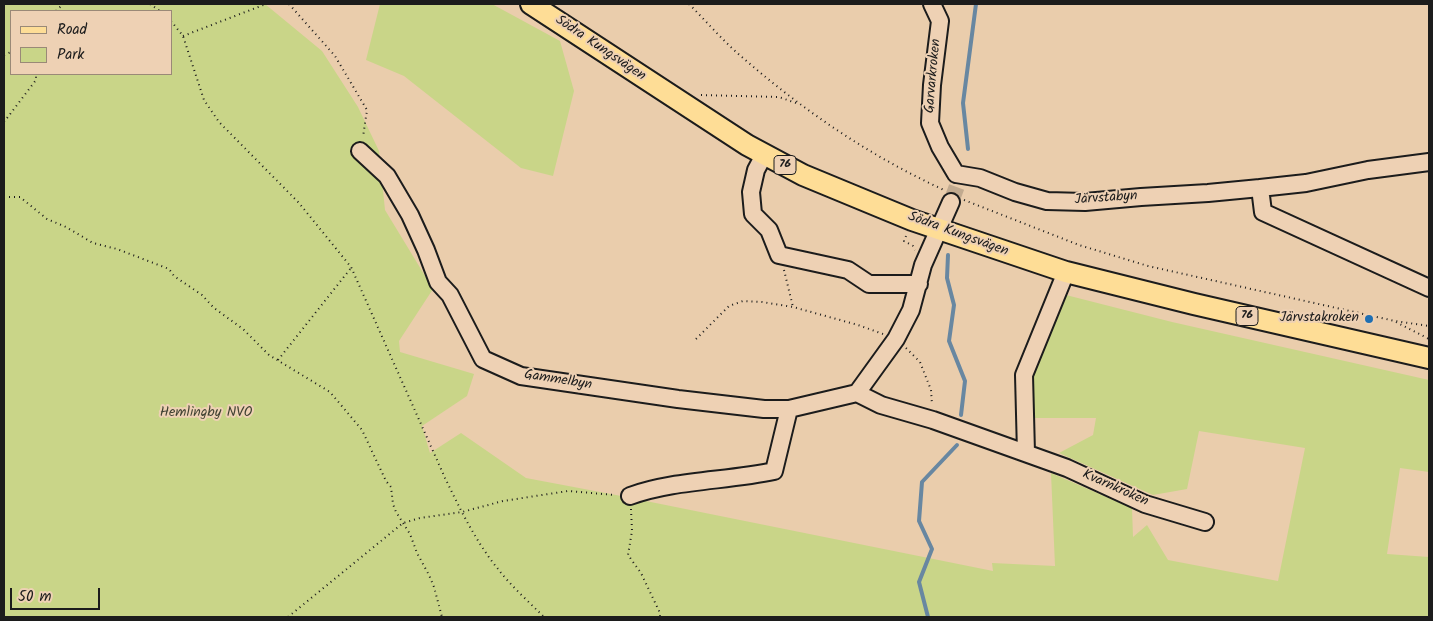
<!DOCTYPE html>
<meta charset="utf-8">
<style>
body{margin:0}
#map{position:relative;width:1433px;height:621px;overflow:hidden;background:#eacdac;font-family:Kalam,sans-serif}
canvas{display:block}
.frame{position:absolute;inset:0;border:5px solid #1c1c1c;pointer-events:none}
.legend{position:absolute;left:10px;top:10px;width:162px;height:65px;box-sizing:border-box;background:#eed1b4;border:1px solid #9a8977;margin:0;padding:6px 9px;list-style:none;font-size:15px;color:#1c1c1c}
.legend li{display:flex;align-items:center;gap:10px;height:25px}
.legend b{width:25px;border:1px solid #9a8977}
.scale{position:absolute;left:10px;top:588px;width:90px;height:22px;box-sizing:border-box;border:2px solid #1c1c1c;border-top:0;padding-left:6px;font-size:15px;line-height:18px;white-space:nowrap;color:#1c1c1c;-webkit-text-stroke:4px #eed1b4;paint-order:stroke}
</style>
<div id="map">
<canvas width="1433" height="621"></canvas>
<div class="frame"></div>
<ul class="legend">
<li><b style="height:6px;background:#fedd96"></b>Road</li>
<li><b style="height:14px;background:#c9d588"></b>Park</li>
</ul>
<div class="scale">50 m</div>
</div>
<script>
const context = document.querySelector('canvas').getContext('2d');
context.lineJoin = 'round';
function fillPath(path, color) { context.fillStyle = color; context.fill(path, 'evenodd'); }
function trace(path, color, width, dash) { context.strokeStyle = color; context.lineWidth = width; context.lineCap = dash ? 'butt' : 'round'; context.setLineDash(dash || []); context.stroke(path); }
function drawText(font, color, halo, rows, align = 'center') {
  context.font = font + ' Kalam,sans-serif'; context.lineWidth = 4; context.setLineDash([]); context.textBaseline = 'middle'; context.strokeStyle = halo; context.fillStyle = color; for (const [text, x, y, turn = 0] of rows) {
    context.save(); context.translate(x, y); context.rotate((+turn || 0) * Math.PI / 180); context.textAlign = isNaN(turn) ? turn : align; if (halo) context.strokeText(text, 0, 0); context.fillText(text, 0, 0); context.restore();
  }
}
const green = new Path2D(`
 M4,4H265L322,51L358,107L379,151L385,210L433,289L399,341L400,352L474,374L467,396L422,426L430,453L461,433L526,478L616,495L993,571L992,563L1055,566L1051,473L1132,508L1133,537L1147,525L1168,560L1278,581L1305,448L1199,431L1187,489L1153,495L1059,453L1093,435L1096,418H1033L1032,379L1062,294L1172,322L1429,380V472L1400,468L1387,554L1429,557V617H4ZM11,11H171V74H11Z
 M380,4H492L560,41L574,91L553,176L521,168L404,76L366,60Z`);
const stream = new Path2D(`
 M968,149L963,103L976,4
 M948,255L947,278L954,305L949,341L965,381L961,415
 M928,617L919,582L932,549L919,521L922,482L957,445`);
const minorTunnel = new Path2D(`
 M951,202L957,186`);
const path = new Path2D(`
 M150,4L160,11
 M289,4L335,56L367,110L363,137
 M689,4C707,22 724,42 743,58C804,111 870,156 944,190
 M56,11L63,4
 M171,21L183,36L204,100L219,122L299,203L351,267L445,478C460,509 476,542 498,569C511,586 529,602 544,617
 M183,36L266,4
 M4,55L11,52
 M701,95L779,97L796,103
 M4,122L36,80V74
 M4,197H20L47,219L66,227L93,243L117,249L169,269L174,276L202,295L214,308L243,329L269,355L330,392L362,430L386,481L391,487L393,504L396,512L410,534L417,553L429,575L434,587L442,617
 M964,200L1079,245L1148,266L1395,321L1429,326
 M906,236L904,241L913,246L915,250
 M784,270L793,307
 M1396,322L1429,339
 M696,339L729,306L743,301L762,302L793,307L858,325L883,334
 M906,348L920,362L931,390L932,405
 M278,360L351,268
 M631,509L632,531L628,555L641,573L660,613V617
 M288,617L403,523L420,518L462,512L503,501L568,491L615,495`);
const minor = new Path2D(`
 M932,4L940,21L932,85L930,123L940,147L956,174
 M360,151L387,176L410,215L426,250L438,282L450,295L483,359L521,376L678,399L764,409H789L857,393L896,339L911,310L923,265L951,202
 M764,155L756,170L751,192L753,214L769,230L779,255L848,270L869,284H919
 M956,174L980,178L1015,192L1047,201L1085,202L1141,197L1208,193L1260,188L1306,183L1368,170L1429,162
 M1260,188L1263,212L1429,288
 M857,393L881,405L933,420L1067,468L1145,504L1205,522
 M1026,453L1024,375L1066,272
 M630,496C673,480 728,481 774,471L789,409`);
const major = new Path2D(`
 M531,4L747,145L803,175L878,206L912,220L1066,272L1194,304L1429,358`);
const markers = [
 [1369,319,5,"#1f6fb2"]
];
const shields = [
 [785,165,22],
 [1247,316,22]
];
const shieldNames = [
 ["76",785,165],
 ["76",1247,316]
];
const streetNames = [
 ["Södra Kungsvägen",600,49,34],
 ["Garvarkroken",934,76,-85],
 ["Järvstabyn",1106,199,-4],
 ["Södra Kungsvägen",958,235,20],
 ["Gammelbyn",558,381,9],
 ["Kvarnkroken",1115,489,24]
];
const poiNames = [
 ["Järvstakroken",1359,319]
];
const parkNames = [
 ["Hemlingby NVO",206,414]
];
fillPath(green, '#c9d588');
trace(stream, '#6887a1', 4);
trace(minorTunnel, '#c1aa8f', 16, [16, 8]);
trace(minor, '#1c1c1c', 20);
trace(major, '#1c1c1c', 24);
trace(path, '#1c1c1c', 2, [1, 4]);
trace(minor, '#eed1b4', 16);
trace(major, '#fedd96', 20);
for (const [x, y, r, color] of markers) { const dot = new Path2D(); dot.arc(x, y, r, 0, 2 * Math.PI); context.fillStyle = color; context.fill(dot); trace(dot, '#eed1b4', 2); }
for (const [x, y, w] of shields) { const box = new Path2D(); box.roundRect(x - w / 2, y - 9.5, w, 19, 4); context.fillStyle = '#eed1b4'; context.fill(box); trace(box, '#1c1c1c', 1); }
drawText('bold 12px', '#1c1c1c', null, shieldNames);
drawText('14px', '#1c1c1c', '#eed1b4', streetNames);
drawText('14px', '#1c1c1c', '#eed1b4', poiNames, 'right');
drawText('14px', '#3f4132', '#eed1b4', parkNames);
</script>
